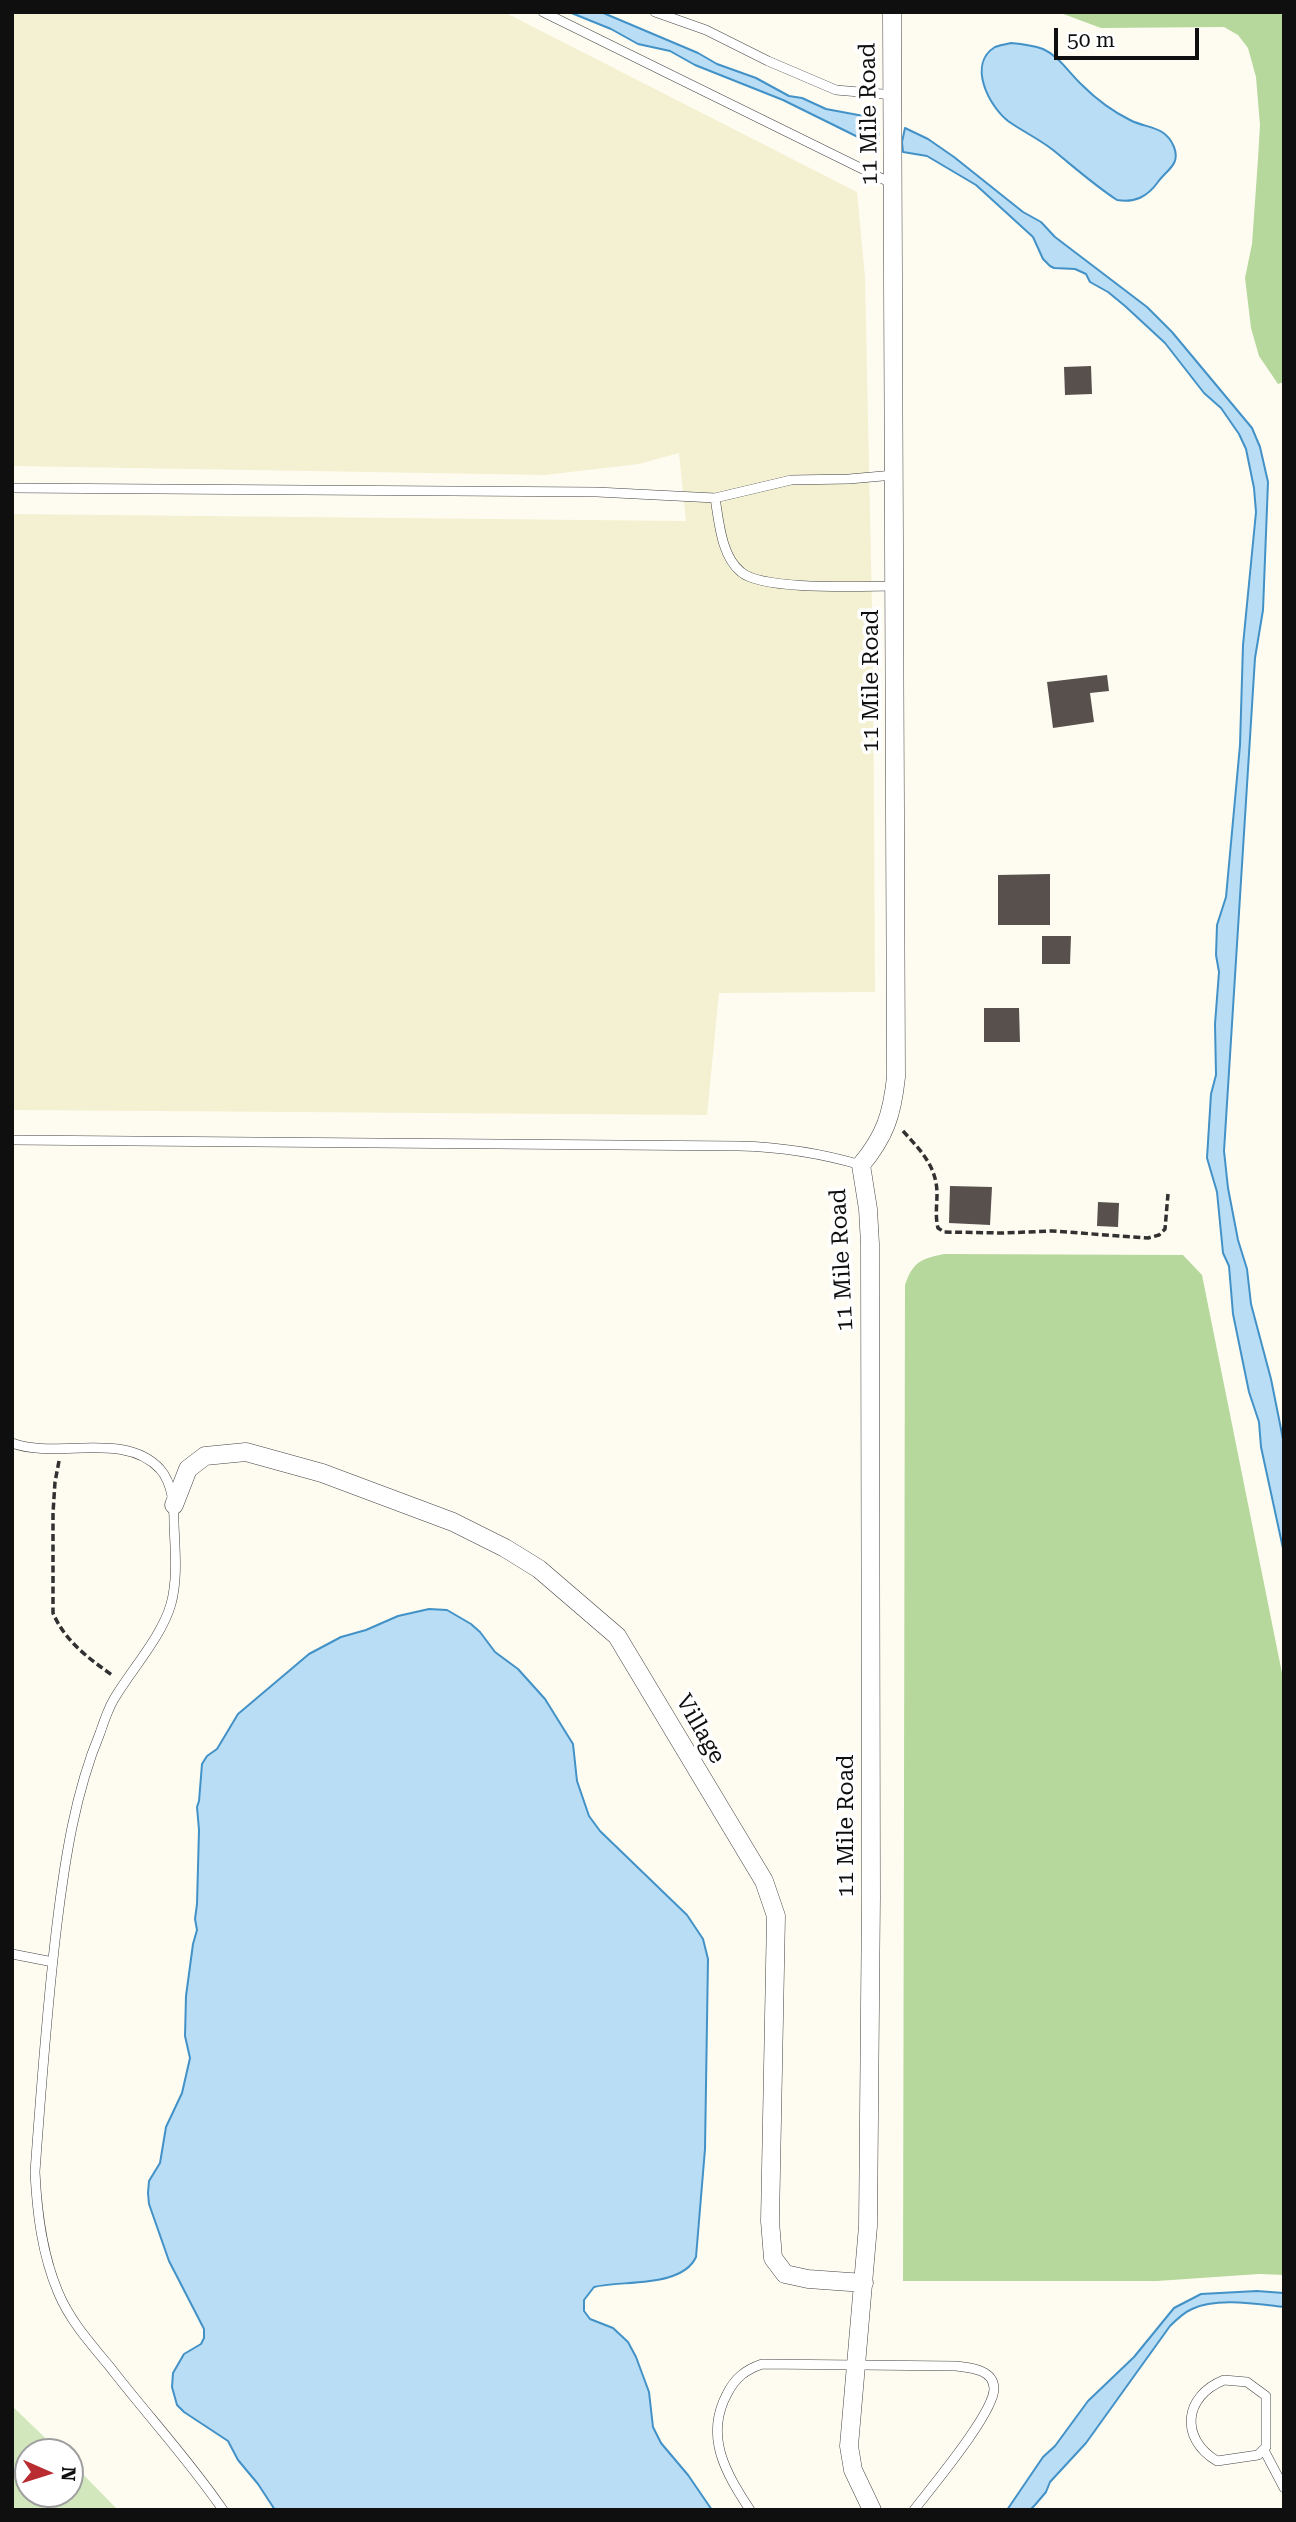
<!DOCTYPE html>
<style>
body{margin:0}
#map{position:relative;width:1296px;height:2522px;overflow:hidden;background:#fefcf1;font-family:"Roboto Serif",serif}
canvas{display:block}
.frame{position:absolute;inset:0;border:14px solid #0f0f0f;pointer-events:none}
.north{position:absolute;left:14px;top:2438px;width:70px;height:70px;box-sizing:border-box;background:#fff;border:2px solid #9f9f9f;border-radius:50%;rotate:93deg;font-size:19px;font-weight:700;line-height:28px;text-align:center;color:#0f0f0f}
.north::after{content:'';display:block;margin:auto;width:24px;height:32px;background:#b92d32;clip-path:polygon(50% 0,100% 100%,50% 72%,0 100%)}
.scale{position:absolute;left:1054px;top:28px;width:145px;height:32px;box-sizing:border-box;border:4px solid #0f0f0f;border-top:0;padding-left:9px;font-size:21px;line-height:24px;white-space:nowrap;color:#0f0f0f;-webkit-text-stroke:5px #fff;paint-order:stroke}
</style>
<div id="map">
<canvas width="1296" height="2522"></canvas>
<div class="frame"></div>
<div class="north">N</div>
<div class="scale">50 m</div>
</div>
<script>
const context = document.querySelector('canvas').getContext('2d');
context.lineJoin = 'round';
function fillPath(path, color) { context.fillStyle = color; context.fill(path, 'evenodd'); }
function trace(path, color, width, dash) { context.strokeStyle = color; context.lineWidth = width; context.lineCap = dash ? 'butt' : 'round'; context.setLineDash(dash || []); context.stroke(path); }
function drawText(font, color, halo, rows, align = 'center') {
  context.font = font + ' "Roboto Serif",serif'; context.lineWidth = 7; context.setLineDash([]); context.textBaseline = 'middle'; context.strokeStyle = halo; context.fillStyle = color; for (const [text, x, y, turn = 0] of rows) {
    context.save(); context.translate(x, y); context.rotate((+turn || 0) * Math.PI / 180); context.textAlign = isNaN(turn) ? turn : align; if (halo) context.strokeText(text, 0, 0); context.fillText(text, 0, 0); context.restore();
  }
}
const farmland = new Path2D(`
 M12,12H504L857,192L865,277L873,654L875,992L719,993L707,1115L12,1110V514L686,521L679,453L639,464L545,475L12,466Z`);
const green = new Path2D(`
 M12,2406L60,2452H28V2494H70V2461L118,2510H12Z`);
const forest = new Path2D(`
 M1058,12H1284V382L1278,384L1259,356L1251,328L1245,278L1252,244L1258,159L1260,125L1256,77L1248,48L1238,35L1224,27L1101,28Z
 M944,1254L1183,1255L1202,1275L1284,1683V2275L1259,2274L1157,2281H903L905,1285C913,1262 920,1259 944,1254Z`);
const water = new Path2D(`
 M569,12H601L698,53L717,64L756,78L789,96L802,98L826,109L869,117L876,123L879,134L876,142L864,140L783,100L695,65L670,51L638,44L611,29Z
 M1011,43C1022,44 1032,45 1043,49C1059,56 1069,73 1082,85C1096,99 1112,111 1130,120C1147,129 1165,125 1174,147C1181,165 1166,170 1158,182C1147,197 1135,203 1117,200C1094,185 1074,167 1053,150C1039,139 1022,131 1008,121C989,106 967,64 995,47C1000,45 1006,44 1011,43Z
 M905,128L928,139L954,157L1023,212L1041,222L1055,237L1147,307L1172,332L1252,428L1260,447L1268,482L1263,610L1255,658L1224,1151L1228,1188L1238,1240L1247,1269L1251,1304L1271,1379L1284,1444V1553L1261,1447L1259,1422L1249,1392L1233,1314L1229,1266L1223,1253L1217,1192L1207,1158L1211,1094L1216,1075L1215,1024L1219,972L1216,955L1217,925L1226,897L1240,745L1243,645L1256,512L1254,488L1246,449L1239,434L1221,408L1204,393L1165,343L1125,306L1108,292L1090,282L1086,274L1075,269L1054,268L1050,266L1043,259L1033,237L976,185L927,156L903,152L902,142Z
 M429,1609L447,1610L471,1624L480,1632L495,1652L518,1669L545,1699L573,1744L577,1781L589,1816L600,1831L687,1915L703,1939L708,1959L705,2149L696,2257C682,2288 622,2280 594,2287L584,2300V2311L590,2319L613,2328L628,2342L636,2357L649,2392L653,2427L661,2443L688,2475L712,2510H275L258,2484L238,2460L228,2441L184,2412L177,2405L172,2387L173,2373L184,2354L201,2344L204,2338V2329L169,2261L149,2204L148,2193L149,2181L160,2163L166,2127L182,2093L190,2058L185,2036L186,1996L193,1944L197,1930L195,1919L197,1904L199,1830L197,1807L199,1801L202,1764L207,1756L217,1749L238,1714L309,1654L341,1637L366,1630L398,1616Z
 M1257,2291L1284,2293V2307C1257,2304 1216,2297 1192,2309C1183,2313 1176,2320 1170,2326L1086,2443L1050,2482L1046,2492L1035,2505L1030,2510H1007L1043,2457L1055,2446L1088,2401L1134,2357L1174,2308L1201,2294Z`);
const building = new Path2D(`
 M1091,366L1092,394L1065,395L1064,367Z
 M1107,675L1109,691L1090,693L1094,722L1053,728L1047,682Z
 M1050,874V925H998V875Z
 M1042,936H1071L1070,964H1042Z
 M984,1008H1019L1020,1042H984Z
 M950,1186L992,1187L990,1225L949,1223Z
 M1098,1202L1119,1203L1118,1227L1097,1226Z`);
const path = new Path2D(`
 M903,1131C920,1150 937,1166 937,1194C937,1205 935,1216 938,1228L944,1232L1004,1233L1052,1231L1148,1238L1159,1235L1165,1229L1168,1194
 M59,1461L55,1482L53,1513V1613C65,1641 88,1658 112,1675`);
const lane = new Path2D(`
 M543,12L893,184
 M655,12L706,30L768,61L836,90L894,95
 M12,488L597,492L715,498L791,480L849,479L894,475
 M715,498C719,521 721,556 741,572C763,591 864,586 895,586
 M12,1140L739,1146C782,1147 820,1153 861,1165
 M12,1443C57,1460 124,1430 160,1469C173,1484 174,1506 174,1524C175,1550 178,1578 171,1604C162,1636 132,1669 114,1699C108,1709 104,1721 100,1733C75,1793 65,1859 57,1924C47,2006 41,2089 35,2172C37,2213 42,2254 58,2292C70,2321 91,2344 110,2367C147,2415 189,2460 223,2510
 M12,1954L53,1962
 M1224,2380L1247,2382L1266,2396V2447L1258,2455L1217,2461C1179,2438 1184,2396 1224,2380Z
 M1264,2450L1284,2488
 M750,2510C726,2473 704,2437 727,2394C735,2378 745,2370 762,2364L956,2366C970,2368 993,2369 994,2388C995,2412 930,2489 914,2510`);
const street = new Path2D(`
 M174,1505L188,1469L205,1456L246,1452L322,1473L453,1522L505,1548L539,1569L617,1636L764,1881L776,1916L770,2221L773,2258L785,2274L808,2279L864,2283
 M872,2510L853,2470L849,2446L868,2226L871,1896L870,1244L868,1209L861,1165C885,1136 892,1115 896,1077L892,12`);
const streetNames = [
 ["11 Mile Road",869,114,-91],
 ["11 Mile Road",871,681,-90],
 ["11 Mile Road",842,1260,-93],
 ["Village",700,1729,60],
 ["11 Mile Road",846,1826,-90]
];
fillPath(farmland, '#f4f1d2');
fillPath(green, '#d2e8bc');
fillPath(forest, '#b6d89c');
fillPath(water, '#b8ddf4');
trace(water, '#4291c7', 2);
fillPath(building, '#57504c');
trace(lane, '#424242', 10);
trace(street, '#424242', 19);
trace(path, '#313131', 3.5, [7, 3.5]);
trace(lane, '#fff', 9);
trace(street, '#fff', 18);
drawText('23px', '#0f0f0f', '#fff', streetNames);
</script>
